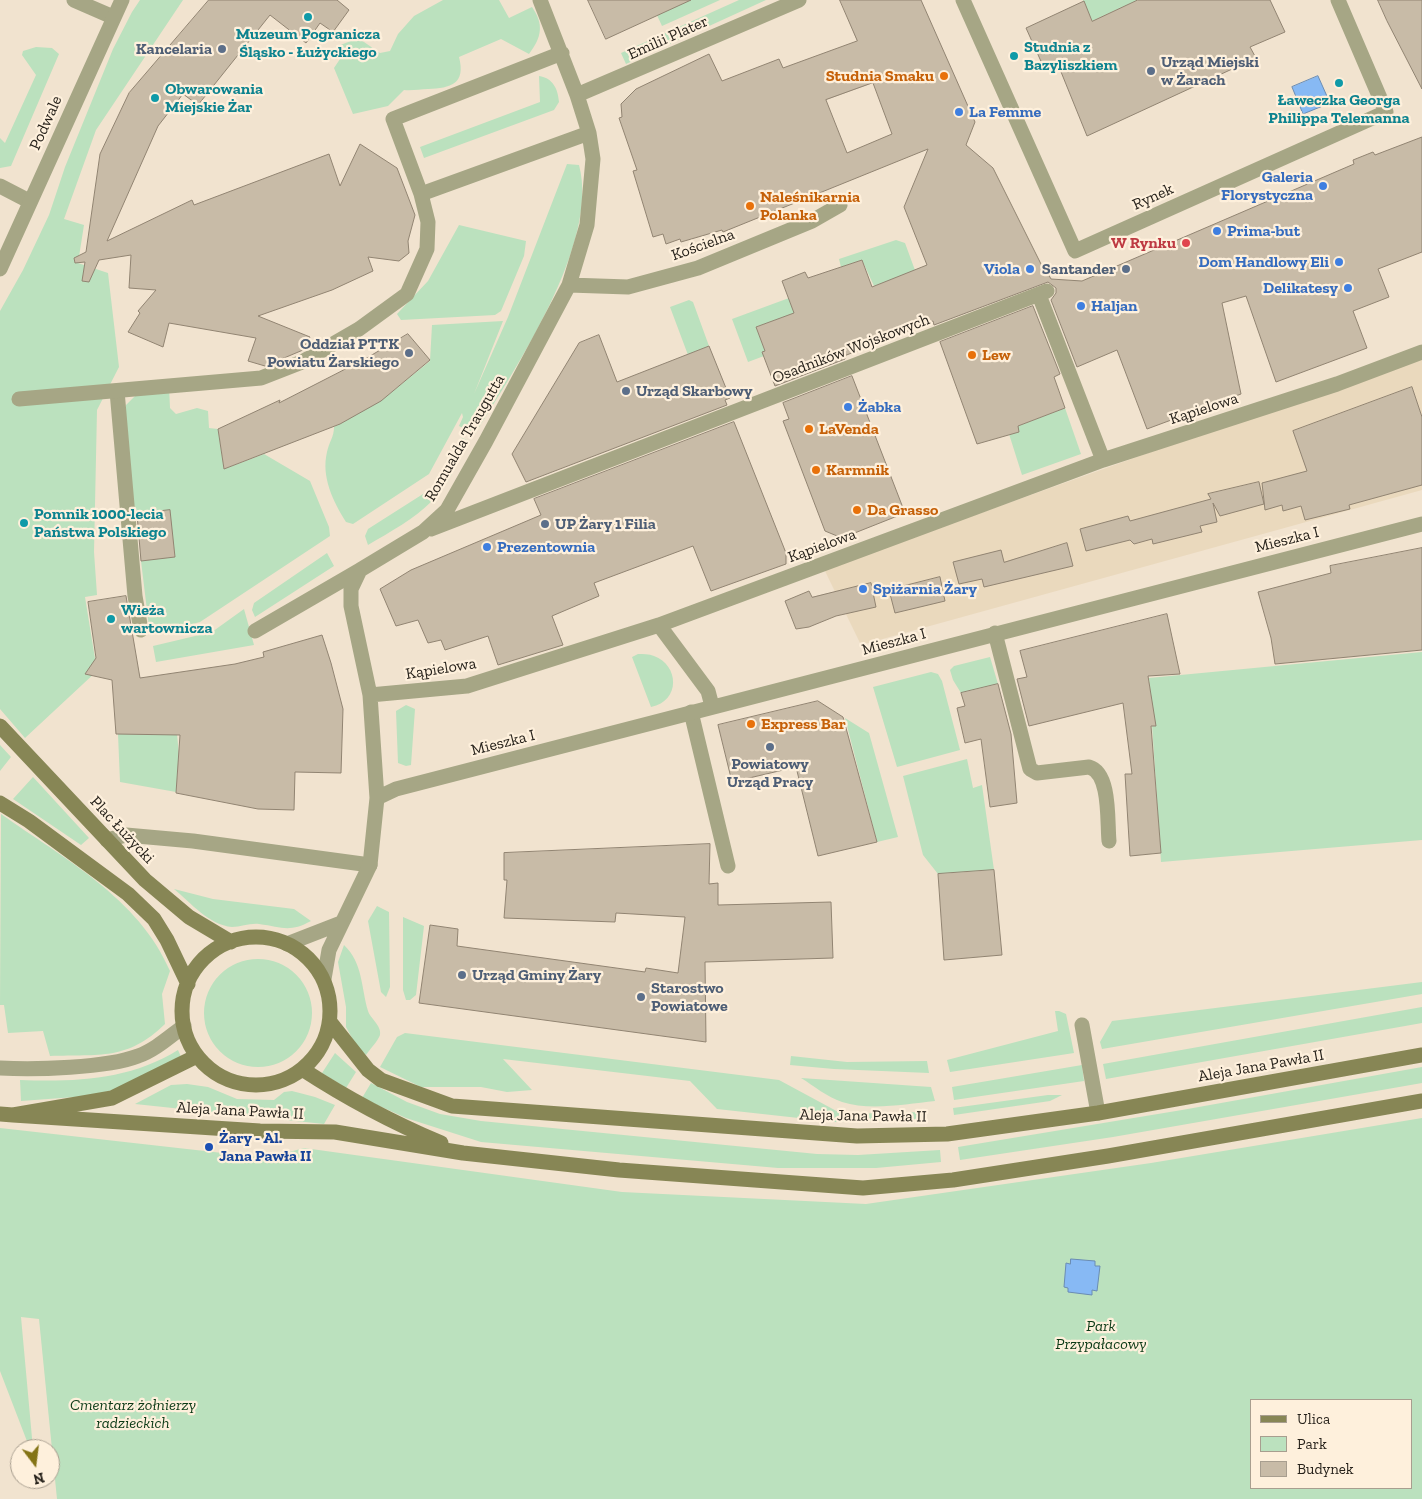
<!DOCTYPE html>
<meta charset="utf-8">
<style>
body{margin:0}
#map{position:relative;width:1422px;height:1499px;overflow:hidden;background:#f1e3cf;font-family:"Zilla Slab",serif}
canvas{display:block}
.legend{position:absolute;left:1250px;top:1399px;width:162px;height:90px;box-sizing:border-box;background:#fef0dc;border:1px solid #a89e8f;margin:0;padding:6px 9px;list-style:none;font-size:15px;color:#27221b}
.legend li{display:flex;align-items:center;gap:10px;height:25px}
.legend b{width:25px;border:1px solid #a89e8f}
.north{position:absolute;left:10px;top:1439px;width:50px;height:50px;box-sizing:border-box;background:#fef0dc;border:1px solid #a89e8f;border-radius:50%;rotate:165deg;font-size:14px;font-weight:700;line-height:20px;text-align:center;color:#27221b}
.north::after{content:'';display:block;margin:auto;width:18px;height:22px;background:#847416;clip-path:polygon(50% 0,100% 100%,50% 72%,0 100%)}
</style>
<div id="map">
<canvas width="1422" height="1499"></canvas>
<ul class="legend">
<li><b style="height:6px;background:#878655"></b>Ulica</li>
<li><b style="height:14px;background:#bbe1be"></b>Park</li>
<li><b style="height:14px;background:#c8bba7"></b>Budynek</li>
</ul>
<div class="north">N</div>
</div>
<script>
const context = document.querySelector('canvas').getContext('2d');
context.lineJoin = 'round';
function fillPath(path, color) { context.fillStyle = color; context.fill(path, 'evenodd'); }
function trace(path, color, width, dash) { context.strokeStyle = color; context.lineWidth = width; context.lineCap = dash ? 'butt' : 'round'; context.setLineDash(dash || []); context.stroke(path); }
function drawText(font, color, halo, rows, align = 'center') {
  context.font = font + ' "Zilla Slab",serif'; context.lineWidth = 4.5; context.setLineDash([]); context.textBaseline = 'middle'; context.strokeStyle = halo; context.fillStyle = color; for (const [text, x, y, turn = 0] of rows) {
    context.save(); context.translate(x, y); context.rotate((+turn || 0) * Math.PI / 180); context.textAlign = isNaN(turn) ? turn : align; if (halo) context.strokeText(text, 0, 0); context.fillText(text, 0, 0); context.restore();
  }
}
const built = new Path2D(`
 M1422,355V490L861,645L824,569Z`);
const green = new Path2D(`
 M140,0H183L96,130L64,219L84,225L78,263L108,273L119,367L97,410L94,552L97,595L85,597L97,671L25,738L0,709V311L23,270L49,215L65,167L113,49L132,12Z
 M443,0H499L509,18L532,7C544,24 542,37 529,54L501,39L459,57C466,84 451,88 428,89C420,89 412,91 404,90L388,106L353,114L334,68L340,59L338,46L356,39L364,42L380,53L390,51L398,34L414,16Z
 M650,0H720L662,26Z
 M739,0H766L626,64L621,53Z
 M1083,0H1138L1092,21Z
 M36,47L52,48L59,54L11,166L0,168V138L5,143L36,75L22,55L23,51Z
 M539,76C553,78 558,89 559,102L554,110L424,158L420,147L540,102Z
 M567,164L579,165C600,243 515,369 475,434L459,426L463,417L462,413L429,474L353,524L346,522C333,501 321,477 327,452C329,442 334,437 334,427L388,395L430,361L432,325L503,321L474,394L508,317Z
 M459,225L526,241L524,256L501,311L495,315L401,320L397,314L428,281Z
 M896,240L905,243L916,273L874,286L862,260L841,267L839,259Z
 M789,298L795,313L756,327L765,351L762,352L764,356L748,362L732,319Z
 M689,300L693,302L709,346L688,355L670,307Z
 M169,386L170,408L176,414L197,408L208,411L209,428L218,429L224,469L264,454L310,481L329,527L330,536L200,622L150,635L141,561L175,556L169,511L135,514L124,414L126,405L139,392Z
 M1065,408L1081,454L1022,475L1009,434L1018,426Z
 M462,438L469,441C458,461 449,485 432,501C414,519 390,532 368,545L365,536L368,529L434,487L446,472Z
 M327,553L334,566L255,617L252,610L254,603Z
 M244,609L254,645L156,662L153,646L212,632Z
 M1422,652V840L1161,862L1149,678Z
 M638,654C643,654 649,654 654,656C679,665 681,701 651,707L632,657Z
 M990,657L998,684L961,693L953,680L950,670L954,666Z
 M931,672L938,674L942,681L960,750L897,767L873,687Z
 M406,705L415,709L411,765L406,766L398,763L396,711Z
 M845,718L869,733L898,837L877,842Z
 M118,734H177L179,755L176,792L120,782Z
 M0,745L11,757L0,771Z
 M967,759L973,788L982,785L994,870L938,874L923,855L903,776Z
 M33,777L89,838L81,845L13,799Z
 M1,814C63,858 139,898 170,971L162,994L165,1024C127,1061 100,1054 50,1056L43,1031L8,1033L4,1005H0Z
 M174,889L213,899L294,909L311,921C289,933 282,927 259,924C250,923 241,927 232,927C209,925 191,903 174,889Z
 M377,906L389,912L390,987L386,997L381,992L368,921Z
 M403,917L424,926L416,995L410,1000H406L403,990Z
 M344,945C363,963 361,987 368,1011C370,1018 382,1026 380,1035C378,1041 370,1049 366,1055L357,1047L346,1027V1007L338,962Z
 M204 1013a54 54 0 1 1 108 0a54 54 0 1 1-108 0Z
 M1422,982V994L1102,1049L1100,1042L1112,1021Z
 M1422,1007V1023L1106,1079L1103,1064Z
 M1055,1011H1059L1066,1014L1074,1053L950,1072L947,1060L1058,1031Z
 M405,1033L779,1080L842,1114L925,1112V1119L835,1122L717,1109L690,1081L503,1059L532,1090L507,1092L481,1087H421L380,1067L397,1037Z
 M178,1050L182,1059L113,1090L89,1096L21,1101L20,1080C75,1082 130,1080 178,1050Z
 M335,1053L356,1072L346,1088L322,1073Z
 M791,1056L847,1062L927,1061L929,1073L834,1069L790,1065Z
 M1082,1065L1084,1081L954,1100L952,1087Z
 M1422,1067V1083L1113,1137L960,1160L958,1147L1182,1110Z
 M801,1078L931,1087L935,1101C906,1104 870,1111 842,1102C827,1097 814,1086 801,1078Z
 M371,1083L407,1102L440,1114L481,1121L817,1154L858,1155L940,1150L941,1162L876,1168H778L481,1142L406,1118L362,1098Z
 M187,1084L208,1087L237,1099L274,1100L284,1092L292,1091L315,1097L335,1105L324,1124L135,1104L171,1085Z
 M1048,1095H1062L1050,1101L954,1115L953,1108Z
 M1422,1118V1499H57L39,1319L21,1317L33,1449H30L0,1371V1128L267,1158L304,1148L622,1192L866,1204L1151,1163ZM1251,1400H1411V1488H1251Z`);
const water = new Path2D(`
 M1318,76L1330,103L1303,114L1292,87Z
 M1071,1259L1095,1261V1266H1100L1097,1291L1092,1290V1295L1068,1292V1288L1064,1287L1066,1263L1070,1264Z`);
const building = new Path2D(`
 M209,0H337L349,10L333,32L320,23L306,43L270,15L198,105L183,94L158,126L107,241L192,200L194,205L329,154L340,186L360,144L397,168L415,215L408,241L409,253L399,261L368,257L373,271L332,290L258,316L310,337L303,350L265,366L248,361L256,338L169,323L163,347L128,332L140,313L138,311L156,290L129,288L131,255L99,260L89,282L82,281L85,262L75,263L74,258L86,252L100,154L129,93Z
 M588,0H691L606,39Z
 M840,0H921L975,122L966,145L993,168L1044,270H1046L1051,279L1082,281L1354,164L1353,160L1373,152L1375,155L1422,137V252L1378,269L1389,297L1353,311L1367,348L1276,382L1246,296L1222,303L1241,394L1147,429L1117,350L1077,367L1051,300L1056,293V288L1048,282L934,325L933,321L844,356L845,359L775,386L762,352L765,351L756,327L794,313L782,281L805,272L808,278L862,260L872,287L927,265L904,207L928,149L723,232L722,230L681,242L680,239L666,244L663,234L653,237L633,171L637,170L619,118L622,117L621,104L636,89L709,54L722,81L779,59L783,68L857,41ZM873,83L892,134L847,153L826,100Z
 M1138,0H1270L1285,32L1250,47L1256,58L1087,136L1057,62L1044,68L1026,28L1084,1L1092,21Z
 M1378,0H1422V89L1387,21Z
 M1033,306L1060,374L1054,377L1065,408L1018,426L1019,432L977,444L940,342Z
 M408,334L430,360L381,401L340,424L224,469L218,429L280,400L279,403L365,359Z
 M599,335L617,382L709,346L730,398L725,400L727,405L526,482L512,454L579,343Z
 M852,376L905,513L842,538L825,531L783,421L789,419L783,403Z
 M1412,387L1422,417V485L1349,505L1350,509L1305,520L1301,506L1283,511L1282,505L1265,510L1262,483L1307,471L1293,431Z
 M734,422L786,553V564L711,591L693,546L594,583L599,596L552,616L563,645L498,665L488,636L445,650L441,640L428,643L418,620L396,626L380,589L411,570L541,515L534,499Z
 M1259,482L1264,504L1220,516L1213,503L1217,522L1200,526L1202,532L1153,544L1152,539L1134,544L1130,540L1086,551L1080,529L1128,516L1130,521L1211,499L1208,494Z
 M170,510L175,557L141,561L137,514Z
 M1067,543L1073,566L984,587L982,579L959,584L953,562L1001,550L1004,562Z
 M1422,548V650L1275,664L1271,638L1258,592L1331,573L1330,566Z
 M940,577L945,601L895,613L889,590Z
 M871,583L876,607L836,616L809,627L796,629L785,601L809,591L812,597Z
 M126,596L140,678L235,664L264,657L263,652L322,635L331,663L343,709L341,773L295,772L294,810L258,809L176,793L180,735L116,734L112,680L85,674L96,658L88,602Z
 M1167,614L1180,674L1148,676L1156,726H1151L1161,853L1130,856L1125,774H1132L1123,703L1029,726L1017,679L1027,677L1020,651Z
 M998,684L1011,734L1017,803L990,807L981,739L965,743L957,708L965,706L961,693Z
 M818,701L843,717L877,842L818,856L796,767L732,782L718,725Z
 M710,844L709,884L718,883V905L831,902L833,958L705,962L706,1042L419,1003L430,925L458,929L457,946L645,972L646,968L678,973L685,917L616,913L615,922L504,918L507,880H504V853Z
 M994,870L1002,955L944,960L938,874Z`);
const lane = new Path2D(`
 M74,0L113,17
 M0,186L29,201
 M117,391L135,596L141,630
 M995,633L1030,769L1037,773L1089,767C1111,773 1107,822 1109,841
 M691,712L728,866
 M107,840L126,835L193,841L370,865
 M1082,1025L1098,1113`);
const street = new Path2D(`
 M963,0L1075,251L1386,112L1338,0
 M562,53L393,119L421,194L589,133
 M577,95L799,0
 M0,269L122,0
 M569,285L628,287L698,268L812,221L840,205
 M1039,295L1103,460
 M19,399L261,378L302,362L359,329L407,294L427,249L428,222L421,194
 M431,529L1047,291
 M659,625L708,691L712,706
 M255,631L360,570
 M370,695L467,686L659,625L1103,460L1337,384L1422,352
 M377,798L396,789L1422,524
 M287,944L341,923
 M324,979L329,950L370,865L377,798L370,695L351,606V589L360,570L423,532L447,510L486,441L569,285L587,225L593,159L589,133L577,95L540,0
 M0,1068C34,1070 107,1068 138,1056C155,1050 169,1037 184,1026`);
const secondary = new Path2D(`
 M0,726L145,880L189,917L231,942
 M0,803L29,821L128,894L154,919L167,940L188,984
 M182 1011a74 74 0 1 1 148 0a74 74 0 1 1-148 0Z
 M330,1022L368,1070L381,1080L452,1106L857,1136L947,1134L1098,1113L1422,1055
 M302,1069C348,1099 391,1122 441,1143
 M0,1114L13,1115L112,1098L197,1056
 M13,1115L260,1131L335,1132L463,1153L619,1170L863,1188L953,1180L1108,1156L1422,1101`);
const markers = [
 [308,17,5,"#0f9aa8"],
 [222,49,5,"#5c6f8a"],
 [1014,56,5,"#0f9aa8"],
 [1151,71,5,"#5c6f8a"],
 [944,76,5,"#e8710a"],
 [1339,83,5,"#0f9aa8"],
 [155,98,5,"#0f9aa8"],
 [959,112,5,"#3f7fe0"],
 [1323,186,5,"#3f7fe0"],
 [750,206,5,"#e8710a"],
 [1217,231,5,"#3f7fe0"],
 [1186,243,5,"#e0444e"],
 [1339,262,5,"#3f7fe0"],
 [1030,269,5,"#3f7fe0"],
 [1126,269,5,"#5c6f8a"],
 [1348,288,5,"#3f7fe0"],
 [1081,306,5,"#3f7fe0"],
 [409,353,5,"#5c6f8a"],
 [972,355,5,"#e8710a"],
 [626,391,5,"#5c6f8a"],
 [848,407,5,"#3f7fe0"],
 [809,429,5,"#e8710a"],
 [816,470,5,"#e8710a"],
 [857,510,5,"#e8710a"],
 [24,523,5,"#0f9aa8"],
 [545,524,5,"#5c6f8a"],
 [487,547,5,"#3f7fe0"],
 [863,589,5,"#3f7fe0"],
 [111,619,5,"#0f9aa8"],
 [751,724,5,"#e8710a"],
 [770,747,5,"#5c6f8a"],
 [462,975,5,"#5c6f8a"],
 [641,997,5,"#5c6f8a"],
 [209,1147,5,"#1a4fb4"]
];
const cultureNames = [
 ["Muzeum Pogranicza",308,34,"center"],
 ["Śląsko - Łużyckiego",308,52,"center"],
 ["Studnia z",1024,47],
 ["Bazyliszkiem",1024,65],
 ["Obwarowania",165,89],
 ["Miejskie Żar",165,107],
 ["Ławeczka Georga",1339,100,"center"],
 ["Philippa Telemanna",1339,118,"center"],
 ["Pomnik 1000-lecia",34,514],
 ["Państwa Polskiego",34,532],
 ["Wieża",121,610],
 ["wartownicza",121,628]
];
const streetNames = [
 ["Emilii Plater",668,38,-24],
 ["Podwale",46,123,-66],
 ["Rynek",1153,197,-24],
 ["Kościelna",703,245,-20],
 ["Osadników Wojskowych",851,349,-21],
 ["Kąpielowa",1204,409,-18],
 ["Romualda Traugutta",465,438,-60],
 ["Mieszka I",1287,540,-14],
 ["Kąpielowa",822,546,-20],
 ["Mieszka I",894,642,-15],
 ["Kąpielowa",441,669,-9],
 ["Mieszka I",503,743,-14],
 ["Plac Łużycki",122,830,47],
 ["Aleja Jana Pawła II",1261,1066,-10],
 ["Aleja Jana Pawła II",240,1111,3],
 ["Aleja Jana Pawła II",863,1116,1]
];
const serviceNames = [
 ["Kancelaria",212,49,"right"],
 ["Urząd Miejski",1161,62],
 ["w Żarach",1161,80],
 ["Santander",1116,269,"right"],
 ["Oddział PTTK",399,344,"right"],
 ["Powiatu Żarskiego",399,362,"right"],
 ["Urząd Skarbowy",636,391],
 ["UP Żary 1 Filia",555,524],
 ["Powiatowy",770,764,"center"],
 ["Urząd Pracy",770,782,"center"],
 ["Urząd Gminy Żary",472,975],
 ["Starostwo",651,988],
 ["Powiatowe",651,1006]
];
const foodNames = [
 ["Studnia Smaku",934,76,"right"],
 ["Naleśnikarnia",760,197],
 ["Polanka",760,215],
 ["Lew",982,355],
 ["LaVenda",819,429],
 ["Karmnik",826,470],
 ["Da Grasso",867,510],
 ["Express Bar",761,724]
];
const shopNames = [
 ["La Femme",969,112],
 ["Galeria",1313,177,"right"],
 ["Florystyczna",1313,195,"right"],
 ["Prima-but",1227,231],
 ["Dom Handlowy Eli",1329,262,"right"],
 ["Viola",1020,269,"right"],
 ["Delikatesy",1338,288,"right"],
 ["Haljan",1091,306],
 ["Żabka",858,407],
 ["Prezentownia",497,547],
 ["Spiżarnia Żary",873,589]
];
const healthNames = [
 ["W Rynku",1176,243]
];
const transitNames = [
 ["Żary - Al.",219,1138],
 ["Jana Pawła II",219,1156]
];
const parkNames = [
 ["Park",1101,1326],
 ["Przypałacowy",1101,1344],
 ["Cmentarz żołnierzy",133,1405],
 ["radzieckich",133,1423]
];
fillPath(built, '#ead9bd');
fillPath(green, '#bbe1be');
fillPath(water, '#87b9f4');
trace(water, '#6a8cb3', 1);
fillPath(building, '#c8bba7');
trace(building, '#918472', 1);
trace(lane, '#a6a685', 15);
trace(street, '#a6a685', 15);
trace(secondary, '#878655', 15);
for (const [x, y, r, color] of markers) { const dot = new Path2D(); dot.arc(x, y, r, 0, 2 * Math.PI); context.fillStyle = color; context.fill(dot); trace(dot, '#fef0dc', 2); }
drawText('bold 16px', '#0d838f', '#fef0dc', cultureNames, 'left');
drawText('16px', '#27221b', '#fef0dc', streetNames);
drawText('bold 16px', '#4e5e75', '#fef0dc', serviceNames, 'left');
drawText('bold 16px', '#c56008', '#fef0dc', foodNames, 'left');
drawText('bold 16px', '#366cbe', '#fef0dc', shopNames, 'left');
drawText('bold 16px', '#be3a42', '#fef0dc', healthNames, 'right');
drawText('bold 16px', '#164399', '#fef0dc', transitNames, 'left');
drawText('italic 16px', '#0a3915', '#fef0dc', parkNames);
</script>
